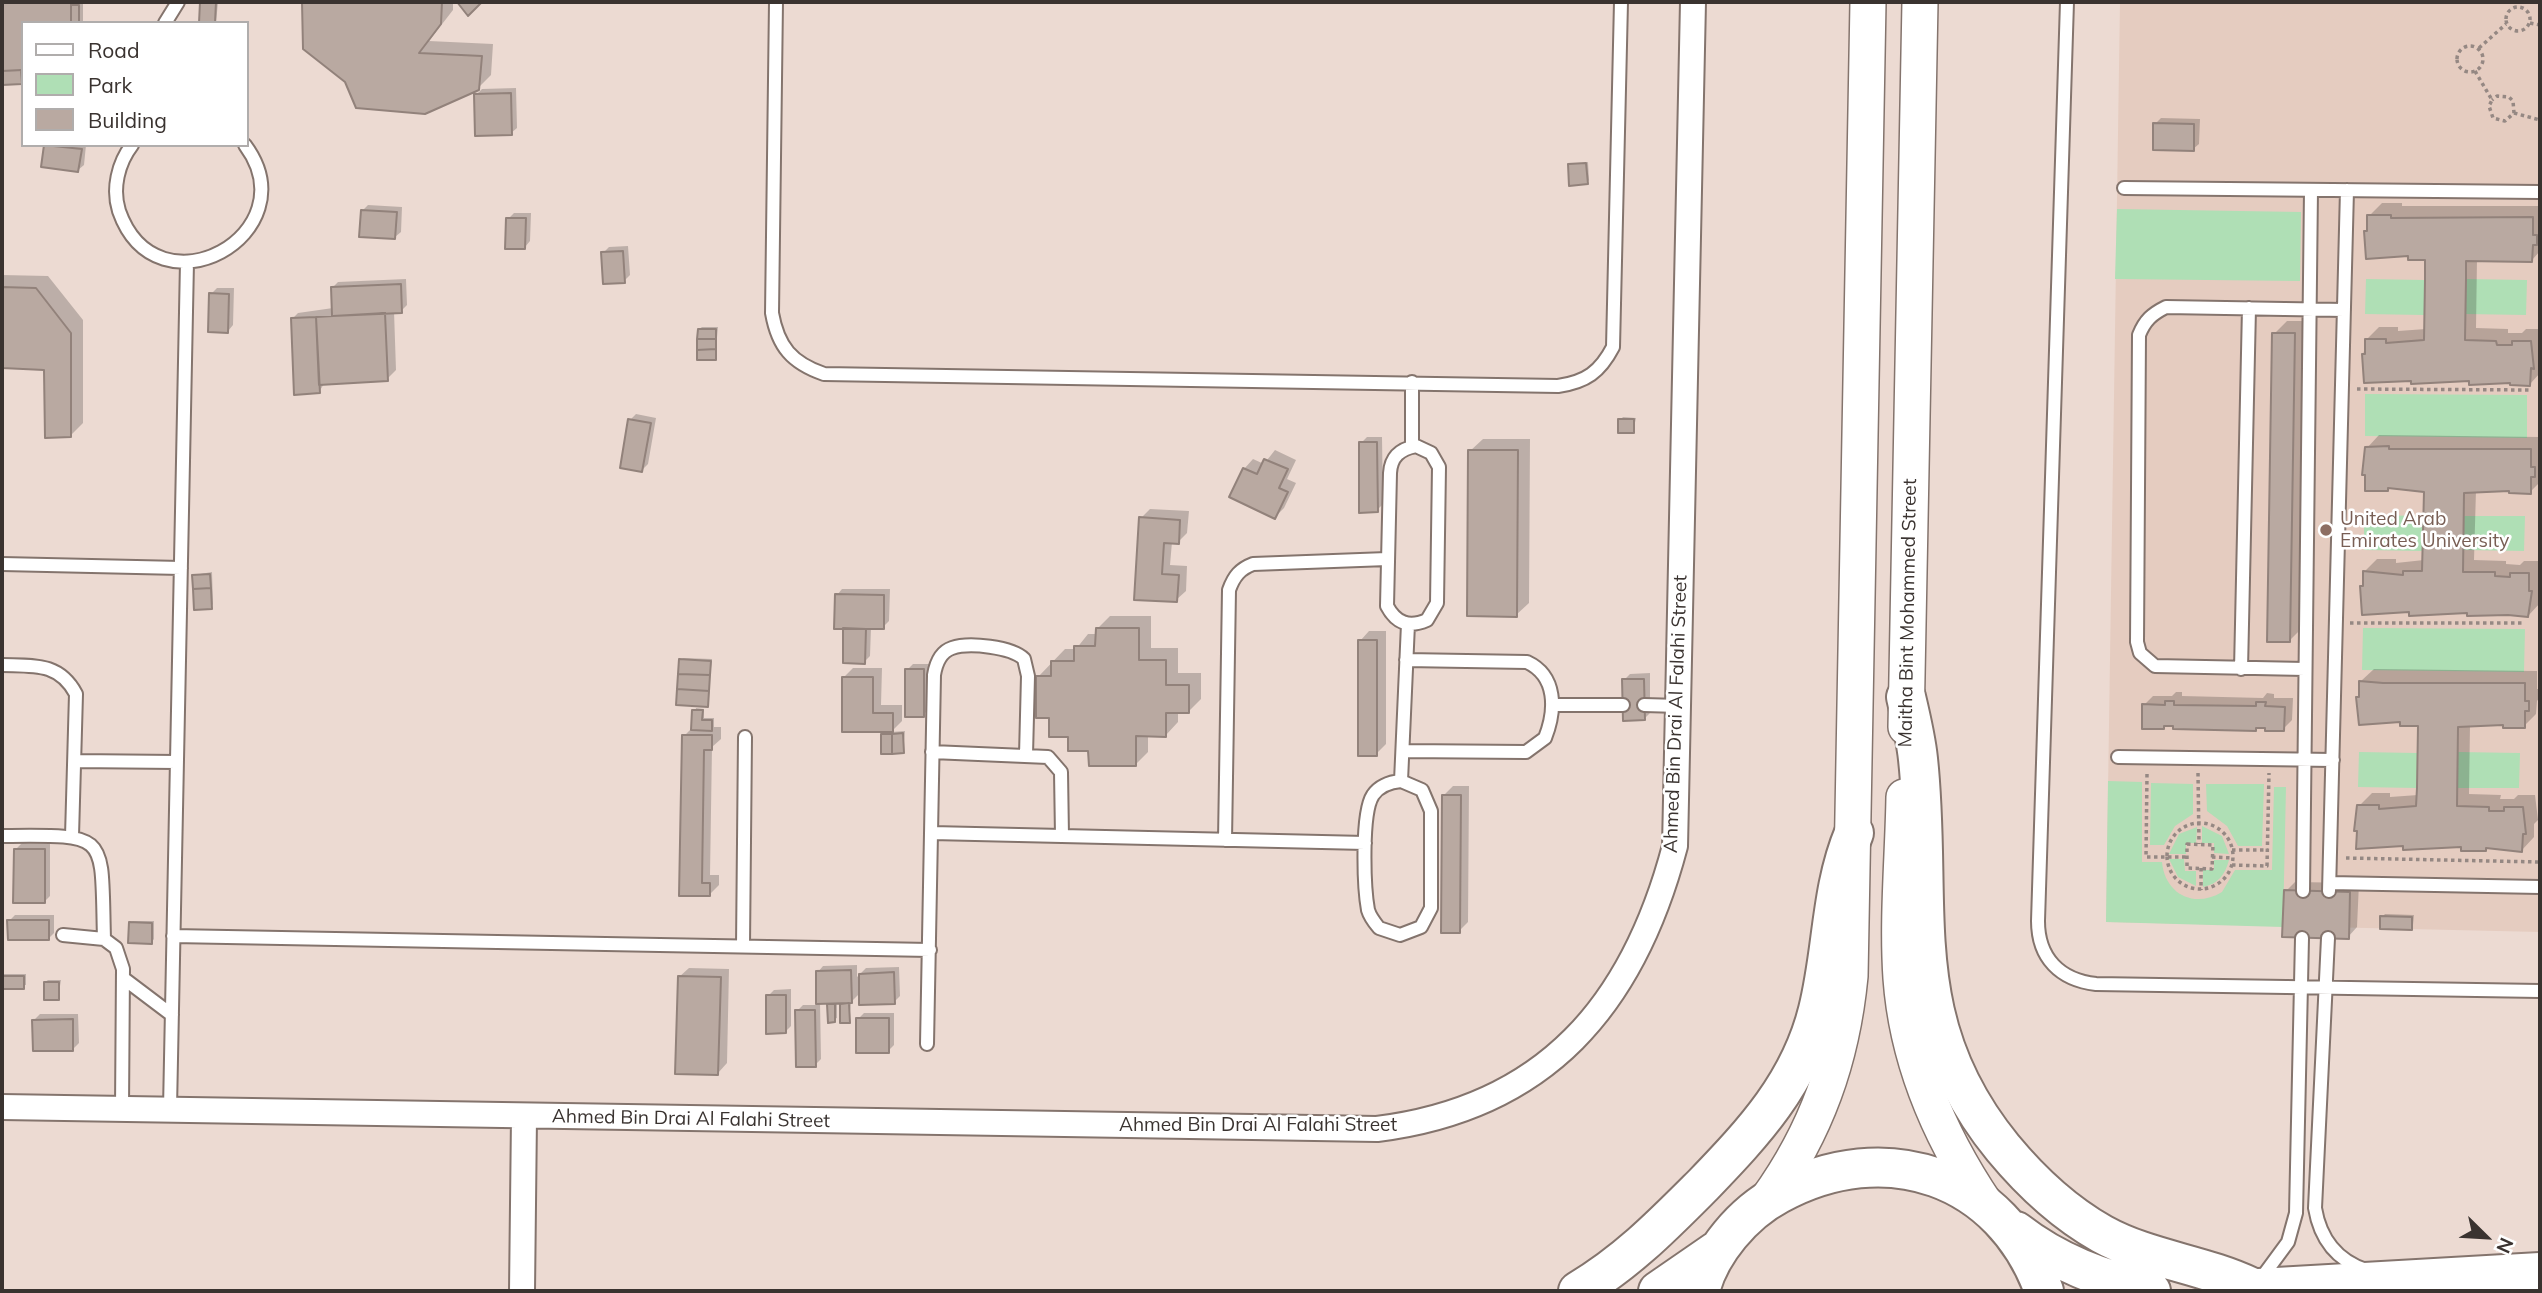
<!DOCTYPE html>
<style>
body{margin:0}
#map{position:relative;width:2542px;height:1293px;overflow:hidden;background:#ecdad2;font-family:Mulish,sans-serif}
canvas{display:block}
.frame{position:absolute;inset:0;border:4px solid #3a3330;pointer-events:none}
.legend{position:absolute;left:21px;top:21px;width:228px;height:126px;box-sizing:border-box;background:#fff;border:2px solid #b0adac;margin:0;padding:9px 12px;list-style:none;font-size:21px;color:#3a3330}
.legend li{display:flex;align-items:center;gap:14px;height:35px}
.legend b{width:35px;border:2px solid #b0adac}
.north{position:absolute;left:2451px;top:1202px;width:70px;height:70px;-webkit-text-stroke:5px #fff;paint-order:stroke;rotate:114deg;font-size:19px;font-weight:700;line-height:28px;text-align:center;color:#3a3330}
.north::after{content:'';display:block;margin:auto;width:24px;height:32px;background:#3a3330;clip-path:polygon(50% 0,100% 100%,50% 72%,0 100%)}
</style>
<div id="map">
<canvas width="2542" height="1293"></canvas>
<div class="frame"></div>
<ul class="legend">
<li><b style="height:9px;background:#fff"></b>Road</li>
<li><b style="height:19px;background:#afdfb5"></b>Park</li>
<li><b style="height:19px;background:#b9a9a1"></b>Building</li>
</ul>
<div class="north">N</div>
</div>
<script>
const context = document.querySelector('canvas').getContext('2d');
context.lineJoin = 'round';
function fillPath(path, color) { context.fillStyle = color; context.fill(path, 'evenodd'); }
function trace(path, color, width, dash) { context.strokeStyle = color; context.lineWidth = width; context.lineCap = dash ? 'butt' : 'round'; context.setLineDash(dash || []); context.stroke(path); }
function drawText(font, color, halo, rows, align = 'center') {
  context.font = font + ' Mulish,sans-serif'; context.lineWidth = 5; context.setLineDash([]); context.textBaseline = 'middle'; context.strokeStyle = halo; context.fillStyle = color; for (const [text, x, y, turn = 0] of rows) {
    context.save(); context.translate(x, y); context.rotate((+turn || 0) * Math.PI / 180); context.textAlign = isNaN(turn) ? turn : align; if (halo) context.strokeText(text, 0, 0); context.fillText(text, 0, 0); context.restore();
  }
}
const built = new Path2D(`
 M2120,2H2540V932L2106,922Z`);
const green = new Path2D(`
 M2117,209L2301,212L2300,281L2115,279Z
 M2366,279L2425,280L2424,315L2365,314Z
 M2466,279L2527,280L2526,315L2465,314Z
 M2365,394L2527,395V438L2365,436Z
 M2364,515L2423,516L2422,551L2364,550Z
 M2464,516H2525L2524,551L2463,550Z
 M2363,628L2525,629L2524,672L2362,670Z
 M2359,752L2417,753V788L2358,787Z
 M2458,752L2520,753L2519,788H2457Z
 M2108,781L2142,782V862H2162C2165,894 2194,909 2222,892L2235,870H2272L2274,787H2286L2283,927L2106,922Z
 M2151,783L2193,784V814L2175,826L2164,845H2150Z
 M2206,784H2264L2262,846H2238L2227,826L2207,811Z
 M2202,826L2222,836L2229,854L2214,853V843H2202Z
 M2197,827L2196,843H2186V854H2169L2179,834Z
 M2169,859H2184L2185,871H2196V886L2178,877Z
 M2214,860H2229C2225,875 2218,884 2203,887V870H2214Z`);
const shadow = new Path2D(`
 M2,2H83V22L23,23L21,82L7,69H2Z
 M202,2H218L216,23H201Z
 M304,2H453V10L429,41L493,44L491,75L478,88L347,80L305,48Z
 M516,88L517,128L511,133L476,95L482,89Z
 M2161,118L2200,119L2199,144L2193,149L2155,124Z
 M46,145H86L84,165L78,170Z
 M1588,162L1589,180L1587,183L1570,165Z
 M2382,203H2402V206H2540V251L2532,260L2477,259L2476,328L2508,329V333H2522L2526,329H2540V373L2530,384L2471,380L2363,355L2367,339L2379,327H2398V331L2426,329L2427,259L2410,255L2366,232L2369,216Z
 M368,205L402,207L401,232L395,237L362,211Z
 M514,213H531L530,241L525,247L508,219Z
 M628,246L630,275L624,281L603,253L609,247Z
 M2,275L48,276L83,320V423L71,435L46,368L2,367Z
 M406,279L407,305L401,311H394L396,370L387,379L325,382L319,392L292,319L298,313L333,308L332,288L338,282Z
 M217,288H234L233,325L228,331L211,294Z
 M2287,321H2307L2302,628L2290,640L2274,334Z
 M702,327H718L715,358L699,329Z
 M636,414L656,418L648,464L642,470L630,420Z
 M1623,417L1636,418L1633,432L1620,420Z
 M2379,435L2540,437V482L2530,492L2511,489L2476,490L2474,560L2506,561V564L2520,565L2524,561H2540V603L2528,616L2410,610L2361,586L2365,583V571L2377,559H2396V563L2424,560L2425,490L2390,486L2387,489L2367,448Z
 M1367,437H1382L1383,504L1377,510L1361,443Z
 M1483,439H1530L1529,603L1516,615L1470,451Z
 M1275,450L1296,460L1287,479L1296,483L1284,508L1275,517L1244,469L1253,459L1264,464Z
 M1150,509L1189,511L1187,533L1178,542H1172L1170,565L1187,566L1186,591L1176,600L1136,598L1141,518Z
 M212,572L213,604L211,607L194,575Z
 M842,589H890L889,621L883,627H871L870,656L864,662L844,627L837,595Z
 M1110,616H1151V648H1178V673H1201V699L1189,711H1178V722L1166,735H1148V752L1135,765L1090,749L1070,736L1051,716L1038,677L1065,649H1076L1088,634H1097V629Z
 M1369,631H1386V744L1376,754L1360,641Z
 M683,658L712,659L707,705L681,660Z
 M913,664H929V709L923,715L907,670Z
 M853,668H882L881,705H902V721L891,732L905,731L903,752L883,735L887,730H844V677Z
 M2374,669L2537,671V689H2540V697L2537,701L2536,714L2524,726L2505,723L2470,725L2469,794L2501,795L2500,799H2514L2518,795H2535L2538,820L2534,824V837L2522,850L2405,845L2359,806L2372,793H2390V797L2418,795L2419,725L2402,721L2358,698L2361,681Z
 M1650,673V713L1644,719L1624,680L1630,674Z
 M2176,692H2182V696L2263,698L2267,693L2274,694V698H2293L2292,720L2283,729L2266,726L2166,725L2163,727L2144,705L2153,696H2172Z
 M696,708L704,709V718H714V727H721V739L712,747L710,875H719V885L709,895L681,894L684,736L693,727Z
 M1453,786H1469L1468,922L1459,931L1444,795Z
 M22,843L50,844V896L44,902L16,849Z
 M2295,882L2359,883L2357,927L2348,937L2286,891Z
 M2385,914L2414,915L2413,925L2411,928L2382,917Z
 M15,915H54V933L48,939L9,921Z
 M133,921H154V939L152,942L130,923Z
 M857,965V977L866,968L899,967L900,996L894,1002L861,992L851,1002L849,1021L841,1004L844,1002H837V1018L829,1021V1002H820L821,1059L815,1065L797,1011L803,1005H818V972L823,966Z
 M689,968L729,969L727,1063L718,1073L679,977Z
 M2,974H26V985L2,987Z
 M48,980H61L58,998L45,982Z
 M791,989V1026L785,1032L768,996L774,990Z
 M864,1013H894V1045L888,1051L858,1019Z
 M40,1014H78L79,1043L73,1049L34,1020Z`);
const building = new Path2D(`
 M2,2H71V23H23V70L2,71Z
 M200,2H216L215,23H199Z
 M302,2H442L441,24L419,53L482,56L479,90L425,114L356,108L345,82L303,49Z
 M457,2H482L468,16Z
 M71,5H79V23H71Z
 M21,70L22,84L2,85V71Z
 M511,93L512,135L475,136L474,94Z
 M2153,123L2194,124V151L2153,150Z
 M44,145L82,149L78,172L41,167Z
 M1586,163L1588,184L1569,186L1568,164Z
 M361,210L397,212L395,239L359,237Z
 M2367,215H2391V218L2533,217V235H2537V245H2533L2532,262L2466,261V279L2465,340L2496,341L2497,345H2512V341H2531L2534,369L2531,368L2530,386L2510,385V383L2469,385V381L2411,384V381L2364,383L2362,354H2365V339H2386V343L2424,340L2425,280V260H2408V256L2366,259L2364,231H2367Z
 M506,218H526L525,249H505Z
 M623,251L625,283L603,284L601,252Z
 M401,284L402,313L332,316L331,287Z
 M2,287L36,288L71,333V437L45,438L44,370L2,368Z
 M209,293L229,294L228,333L208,332Z
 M385,313L388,381L319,385L316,317Z
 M316,317L320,393L294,395L291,318Z
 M698,329H716V339H697Z
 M2272,333H2295L2290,642H2267Z
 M697,339H716V349L697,350Z
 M716,349V360H697V350Z
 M628,419L651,423L642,472L620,468Z
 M1618,419H1634V433H1618Z
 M1359,442H1377L1378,512L1359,513Z
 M2389,446V449H2531V467H2535V477H2531V494L2509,493V491L2464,493L2463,572H2495V576L2510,577V573H2529V591H2532L2528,617L2508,615L2467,616V613L2409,616V612L2362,615L2360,586H2363V571L2403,575V571H2422L2424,492L2388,488V491H2365V475H2362L2365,447Z
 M1468,450H1518L1517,617L1467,616Z
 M1264,459L1288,469L1279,488L1288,492L1275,519L1229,497L1243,468L1257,474Z
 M1139,517L1180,520L1179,544L1164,543L1162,574L1179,575L1177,602L1134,600Z
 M210,574L211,588L193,589L192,575Z
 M211,588L212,609L194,610L193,589Z
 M835,594L884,595V629H834Z
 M843,628L866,629L865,664L843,663Z
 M1096,628H1139V660H1166V685H1189V713H1166V737L1136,736V766H1089L1088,751H1068V737H1049V718H1036V676H1051V661H1074V646H1095Z
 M1358,640H1377V756H1358Z
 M679,659L711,661L710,675L678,674Z
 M905,669H924V717H905Z
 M678,674L710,675L709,691L677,689Z
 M842,677H873V713H893V732H842Z
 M1622,679H1644L1645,720L1623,721Z
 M2359,681L2383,683H2525V701H2529V711H2525V728H2503V725L2458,727L2457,806L2489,807V811H2504V807H2523L2526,834H2523L2522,852L2486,848V851H2461V847L2403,850V846L2356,849L2357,831H2354L2357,805H2379V809L2416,806L2417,788L2418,726H2400V722L2359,725L2356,697H2359Z
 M677,689L709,691L708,707L676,705Z
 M2165,701H2174V705L2256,706V702H2266L2265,706L2285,707L2284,731H2265V728H2256V731L2173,729V726H2164V729H2142V704L2165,705Z
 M692,710H703L702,720H712V731L691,730Z
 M903,733L904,753L892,754V734Z
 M881,734H892V754H881Z
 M682,735H712V750H704L702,883H710V896H679Z
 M1442,795H1461L1460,933H1441Z
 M14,849H45V903H13Z
 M2284,890L2350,892L2349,939L2282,937Z
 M2380,916L2412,917V930L2380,929Z
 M7,920H49V940H8Z
 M129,922L152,923V944L128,943Z
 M851,970L852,1003L816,1004V971Z
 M894,972L895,1004L859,1005V974Z
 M2,976H24V989H2Z
 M678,976L721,977L718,1075L675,1074Z
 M44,982H59V1000H44Z
 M766,995H786V1033L766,1034Z
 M849,1003L850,1023H840V1004Z
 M827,1004H835V1022L828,1023Z
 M795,1010H815L816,1067H796Z
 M856,1018H889V1053H856Z
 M73,1019V1051H33L32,1020Z`);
const path = new Path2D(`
 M2506 19a12 12 0 1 1 24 0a12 12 0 1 1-24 0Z
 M2530,23L2540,25
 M2457 59a13 13 0 1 1 26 0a13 13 0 1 1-26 0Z
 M2479,48L2506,24
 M2475,71L2492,100L2489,106L2493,118L2505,121L2514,113L2513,101L2509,97L2497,96L2492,100
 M2514,113L2540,120
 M2357,389L2532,390
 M2350,623H2523
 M2198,773L2199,844
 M2147,774L2146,857H2187
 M2167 856a33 33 0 1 1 66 0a33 33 0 1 1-66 0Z
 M2187,844L2213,845L2212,869L2187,868Z
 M2232,850H2268
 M2212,857L2233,858
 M2346,858L2540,862
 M2232,865L2267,866L2269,773
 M2201,868V890`);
const lane = new Path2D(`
 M776,2L772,313C778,347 792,363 824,374L1558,386C1586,382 1600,372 1613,347L1621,2
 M2067,2L2038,921C2038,958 2060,980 2096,984L2540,991
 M165,23L178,2
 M132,145C118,163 112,189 119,211C157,319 311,234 245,145
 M2124,188L2540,192
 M1412,382V447
 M1416,446L1431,453L1439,467L1437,603L1427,620C1409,628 1396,623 1387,606L1390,473C1391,457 1400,449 1416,446Z
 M2,564L181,568
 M2,665C33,666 59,662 76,694L72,836
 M2241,669L2249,308
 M2305,669L2155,666L2140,653L2137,642L2139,335C2145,320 2152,314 2166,307L2344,310
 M1552,705H1623
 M1644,705L1679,706
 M1403,751L1526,752L1545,738C1556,710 1557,676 1527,662L1406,660
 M932,752L1048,757L1061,772L1062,836
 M2118,757L2333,760
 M75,761L177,762
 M1401,781L1422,790L1431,811V908L1421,927L1400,935L1379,928C1374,922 1370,917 1368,910C1364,888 1361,813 1373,795C1380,785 1390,782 1401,781Z
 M1401,781L1408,624
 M932,833L1365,843
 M2,836C111,835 101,832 104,939
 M1225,840L1229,590C1234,576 1240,569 1253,564L1387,559
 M2330,883L2540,887
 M2303,891L2311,190
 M2329,891L2347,190
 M63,935L104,939L116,948L123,969L122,1108
 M173,936L930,950
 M2328,938L2315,1208C2320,1238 2336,1260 2366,1270
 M743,946L745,737
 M123,978L172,1015
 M927,1044L934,675C936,663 940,652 952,648C969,642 1012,647 1024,659L1028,676L1026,755
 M170,1108L187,262
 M2260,1280L2288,1242L2296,1213L2302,938`);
const street = new Path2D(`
 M2,1107L1377,1129C1546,1108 1633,1005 1675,846L1693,2
 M522,1291L524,1117`);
const secondary = new Path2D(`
 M1906,727L1920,2
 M1904,797C1903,856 1897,919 1901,978C1907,1061 1940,1137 1986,1205
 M1767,1200C1816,1132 1842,1060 1850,976L1868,2`);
const primary = new Path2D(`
 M1906,697C1911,718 1916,739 1918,759C1934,907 1898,1020 2003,1148C2032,1183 2063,1212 2102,1234C2149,1260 2203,1264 2251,1287
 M2016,1231C2057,1263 2102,1279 2151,1291
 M2224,1290L2540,1272
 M1578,1291C1627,1262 1663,1225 1703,1185C1754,1132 1800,1083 1818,1010C1833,951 1830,890 1854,833
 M1658,1291L1716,1251
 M1700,1291C1710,1252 1743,1213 1779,1194C1885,1136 2002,1175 2044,1291`);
const markers = [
 [2326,530,7,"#8d6e63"]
];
const educationNames = [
 ["United Arab",2340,519],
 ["Emirates University",2340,541]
];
const streetNames = [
 ["Maitha Bint Mohammed Street",1908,613,-89],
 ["Ahmed Bin Drai Al Falahi Street",1676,714,-88],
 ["Ahmed Bin Drai Al Falahi Street",691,1119,1],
 ["Ahmed Bin Drai Al Falahi Street",1258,1125]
];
fillPath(built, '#e5ccc0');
fillPath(green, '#afdfb5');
fillPath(shadow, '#0003');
fillPath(building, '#b9a9a1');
trace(building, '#92827b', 2);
trace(lane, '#84746d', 16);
trace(street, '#84746d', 28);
trace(secondary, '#84746d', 38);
trace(primary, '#84746d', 42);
trace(path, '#958883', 3.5, [3.5, 3.5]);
trace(lane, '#fff', 12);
trace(street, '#fff', 24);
trace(secondary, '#fff', 35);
trace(primary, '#fff', 38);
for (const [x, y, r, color] of markers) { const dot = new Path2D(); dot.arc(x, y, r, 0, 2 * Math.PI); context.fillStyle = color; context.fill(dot); trace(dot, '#fff', 2.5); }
drawText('19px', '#785e54', '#fff', educationNames, 'left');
drawText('19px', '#3a3330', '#fff', streetNames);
</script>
